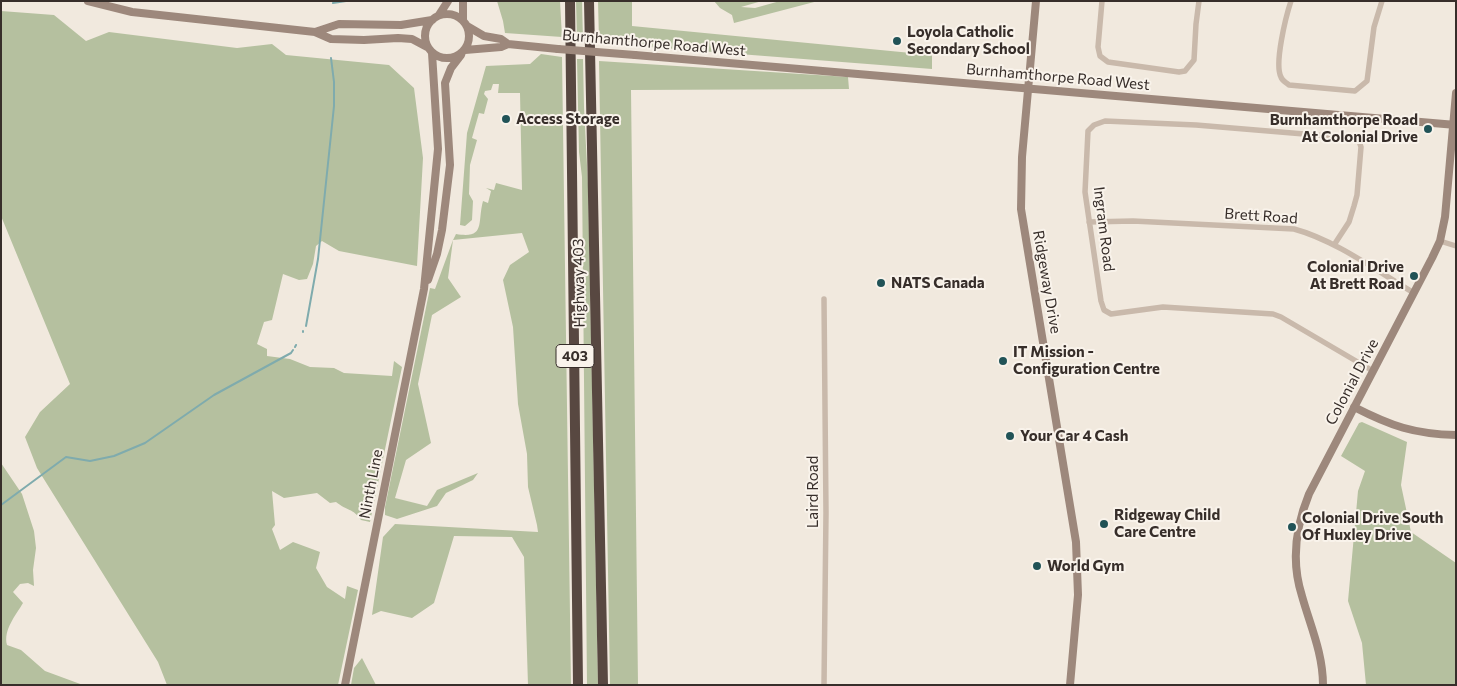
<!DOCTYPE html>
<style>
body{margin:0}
#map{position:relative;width:1457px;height:686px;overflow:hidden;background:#f1e9de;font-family:Commissioner,sans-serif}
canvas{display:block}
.frame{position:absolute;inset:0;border:2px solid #372e2a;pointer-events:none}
</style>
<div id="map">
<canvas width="1457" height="686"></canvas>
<div class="frame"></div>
</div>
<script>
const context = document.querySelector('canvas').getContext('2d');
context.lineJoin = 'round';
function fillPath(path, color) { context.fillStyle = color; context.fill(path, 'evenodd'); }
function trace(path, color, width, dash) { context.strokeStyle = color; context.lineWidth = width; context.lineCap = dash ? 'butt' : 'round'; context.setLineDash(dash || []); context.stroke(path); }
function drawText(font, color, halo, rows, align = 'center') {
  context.font = font + ' Commissioner,sans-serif'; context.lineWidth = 4; context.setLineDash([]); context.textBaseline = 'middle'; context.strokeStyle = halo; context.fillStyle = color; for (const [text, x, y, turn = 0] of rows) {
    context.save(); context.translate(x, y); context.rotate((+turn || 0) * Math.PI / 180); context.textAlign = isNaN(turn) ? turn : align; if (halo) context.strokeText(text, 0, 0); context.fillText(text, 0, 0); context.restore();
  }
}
const green = new Path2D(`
 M497,1H560L562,37L505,33L503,21Z
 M576,1H582L583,39H577Z
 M598,1H632V26L932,55V69L649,47L622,42L599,40Z
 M714,1H762L741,7L755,8L780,1H818L734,23L732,15L720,8Z
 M1,11L54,15L86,41L109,32L237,48L272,44L286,55L389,65L414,88L423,158L417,266L339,251L322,241L316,246L313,264L307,279L299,280L283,274L272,320L264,322L257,344L267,349V356L290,359L310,367L334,368L344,373L392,376L394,361L402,367L370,522L361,520C353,508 347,511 336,502L330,503L317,493L284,498L272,491L275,525L272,529L280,550L293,542L320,552L316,568L327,587L345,599L347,586L358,590L338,685H167L158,662L37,468L25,437L40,412L70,384L1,216Z
 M541,54L562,57L571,685H528L524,557L512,537L454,536L434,603L412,618L381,611L372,615L383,537L395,524L538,532L537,525L528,487L527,454L518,404L513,327L503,280L510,265L529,252L522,233L453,240L448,278L461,297L432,315L418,384L431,443L406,460L395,498L427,506L437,490L478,473L473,480L446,493L437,506L397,519L385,515V507L430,288L435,289L453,240L456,234C486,239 477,223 483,201L488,203L491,191L486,188L494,190L496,183L522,190L520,93H498L499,84H493L491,90L485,91L484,94L488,99L484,114L479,113L472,138L477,140L470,165L469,194L473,201L472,220L465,226L460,225L467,133L486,66L530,64Z
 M577,59H583L584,107L588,185L598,685H587L582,177L579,152Z
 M599,61L848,77L849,89L631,90L638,685H610Z
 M1362,422L1407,442L1401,485L1411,532L1456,563V685H1366L1362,643L1348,601L1358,491L1365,471L1341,456L1359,423Z
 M1,463L22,494L34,531L36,548L33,570L34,586L28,583L20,584L13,592L23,603C16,615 3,630 7,645L21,650L45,671L83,685H1Z
 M362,658L376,685H351L354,668Z`);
const stream = new Path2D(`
 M392,1H396
 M333,3L346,1
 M306,326L318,259L334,106V82L331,58
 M303,332V331
 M295,347L296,345
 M1,505L66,457L90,461L114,456L145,443L214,395L291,353L293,350`);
const street = new Path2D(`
 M1102,1L1098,47L1100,56L1108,62L1179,72L1185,71L1194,60L1196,24L1199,1
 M1291,1C1286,16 1274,64 1281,77C1282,81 1286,82 1289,85L1355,91L1367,81L1374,27L1382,1
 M1089,222L1133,221L1294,229C1335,240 1377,271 1414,293
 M1440,241L1456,246
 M1334,245L1349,222L1354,206L1357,195L1361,147L1359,141L1352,138L1196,125L1105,121L1094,125L1088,131L1085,192L1101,301L1104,310L1111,314L1163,307L1273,314L1281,317L1373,371
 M824,685L826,513L824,299`);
const secondary = new Path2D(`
 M88,1L132,12L315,32L331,39L364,40L398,38L412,39L427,47
 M1036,1L1022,157L1021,209L1076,542L1078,595L1070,685
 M425 36a22 22 0 1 1 44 0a22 22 0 1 1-44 0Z
 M439,15L448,1
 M463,20V1
 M467,26L484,36L501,39L508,44
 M315,32L339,24L401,25L432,20
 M465,50L501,47L508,44L558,49
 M635,55L1456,125
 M428,280L437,254L442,230L450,165L445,83L451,68L461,55
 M1354,407C1391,426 1414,434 1456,435
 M345,685L424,289L438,149L432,53
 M1323,685C1323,653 1310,625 1302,596C1291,562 1296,526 1309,494L1432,258L1440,241L1445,217L1456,93`);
const highway = new Path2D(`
 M570,1L578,685
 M589,1L603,685`);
const secondaryBridge = new Path2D(`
 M558,49L635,55`);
const markers = [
 [897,41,5,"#215357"],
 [506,119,5,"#215357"],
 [1428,129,5,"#215357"],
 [1414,276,5,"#215357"],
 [881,283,5,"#215357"],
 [1003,361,5,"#215357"],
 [1010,436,5,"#215357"],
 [1104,524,5,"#215357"],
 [1292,527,5,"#215357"],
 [1037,566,5,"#215357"]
];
const shields = [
 [575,356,38]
];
const shieldNames = [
 ["403",575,356]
];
const poiNames = [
 ["Loyola Catholic",907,32],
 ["Secondary School",907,49],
 ["Access Storage",516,119],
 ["Burnhamthorpe Road",1418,120,"right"],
 ["At Colonial Drive",1418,137,"right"],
 ["Colonial Drive",1404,267,"right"],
 ["At Brett Road",1404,284,"right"],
 ["NATS Canada",891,283],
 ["IT Mission -",1013,352],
 ["Configuration Centre",1013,369],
 ["Your Car 4 Cash",1020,436],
 ["Ridgeway Child",1114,515],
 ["Care Centre",1114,532],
 ["Colonial Drive South",1302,518],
 ["Of Huxley Drive",1302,535],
 ["World Gym",1047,566]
];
const streetNames = [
 ["Burnhamthorpe Road West",654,43,5],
 ["Burnhamthorpe Road West",1058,77,5],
 ["Brett Road",1261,216,4],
 ["Ingram Road",1104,229,83],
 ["Ridgeway Drive",1047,282,80],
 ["Highway 403",579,283,-91],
 ["Colonial Drive",1352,382,-62],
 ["Ninth Line",371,484,-79],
 ["Laird Road",813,492,-90]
];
fillPath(green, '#b5c09f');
trace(stream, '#7fabad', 2);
trace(street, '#c9b9ab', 5.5);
trace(secondary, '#9d887c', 8);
trace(highway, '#584841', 10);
trace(secondaryBridge, '#9d887c', 8);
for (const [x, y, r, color] of markers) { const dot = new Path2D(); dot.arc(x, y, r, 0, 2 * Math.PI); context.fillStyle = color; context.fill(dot); trace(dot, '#f9f3eb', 2); }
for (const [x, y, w] of shields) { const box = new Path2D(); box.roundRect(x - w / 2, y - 11.5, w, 23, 4); context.fillStyle = '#f9f3eb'; context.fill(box); trace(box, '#372e2a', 1); }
drawText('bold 14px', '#372e2a', null, shieldNames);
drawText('bold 15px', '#372e2a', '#f9f3eb', poiNames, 'left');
drawText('15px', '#372e2a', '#f9f3eb', streetNames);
</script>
